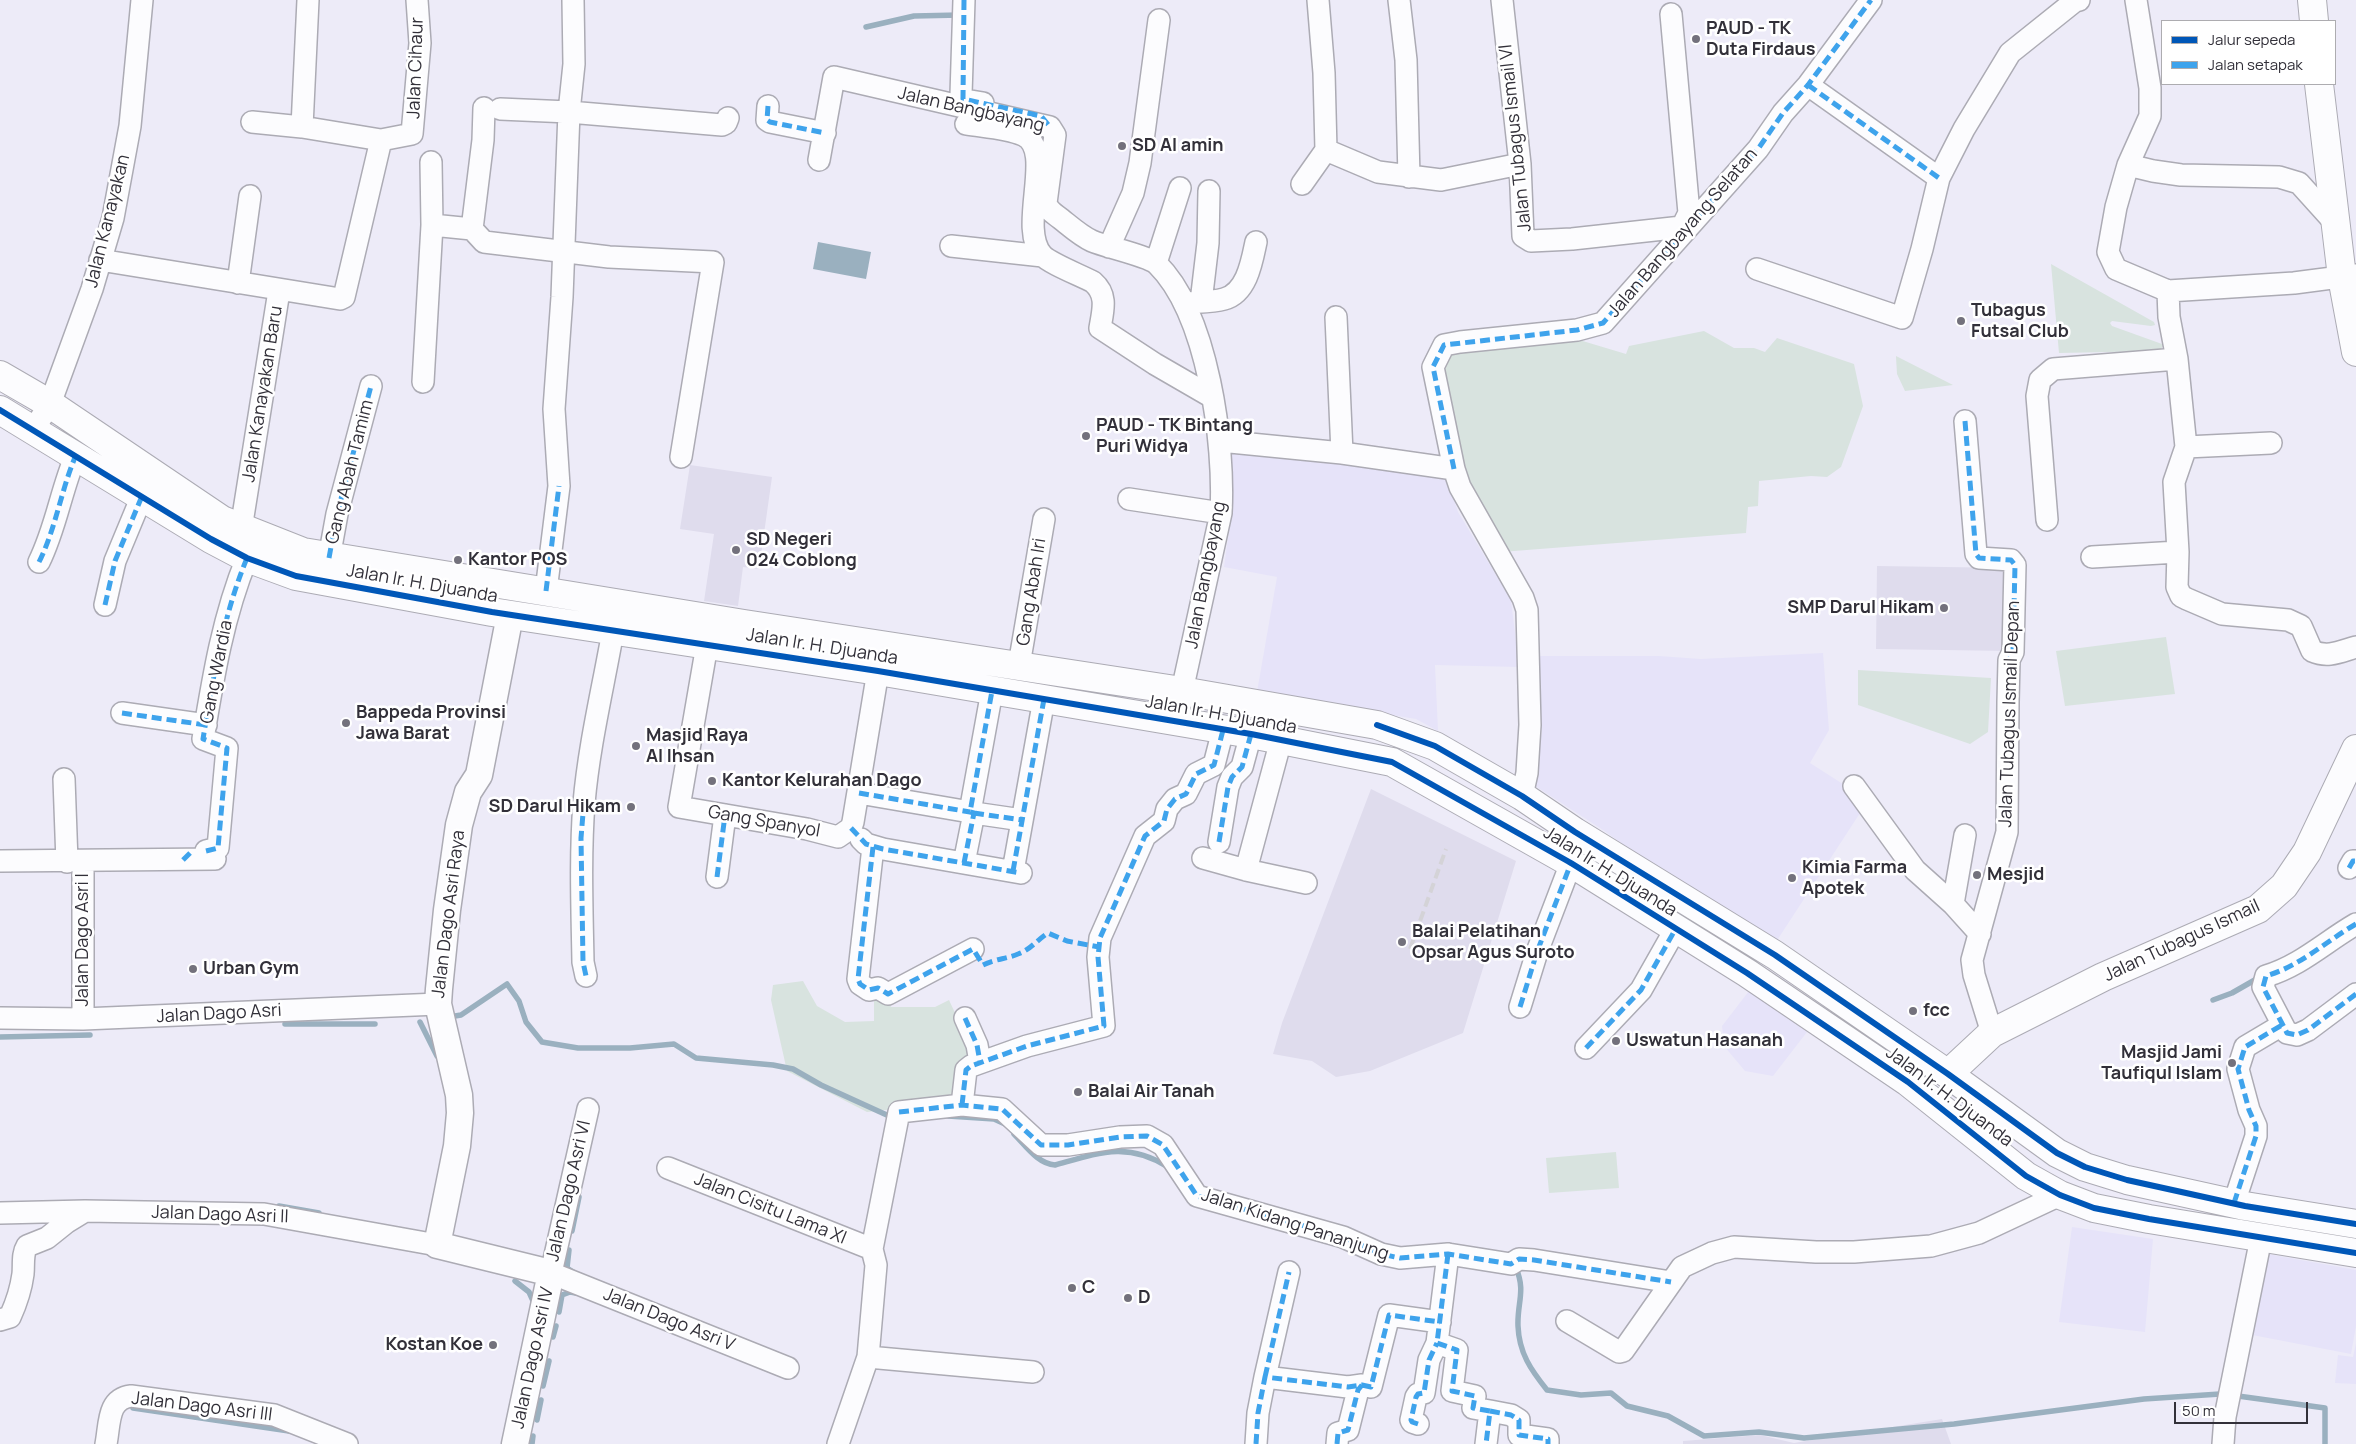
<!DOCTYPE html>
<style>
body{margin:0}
#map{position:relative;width:2356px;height:1444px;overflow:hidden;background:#edebf8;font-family:Manrope,sans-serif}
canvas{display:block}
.legend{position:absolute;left:2161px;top:20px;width:175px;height:65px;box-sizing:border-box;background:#fff;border:1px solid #adacb0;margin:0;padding:6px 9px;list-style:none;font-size:15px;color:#323039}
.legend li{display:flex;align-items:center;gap:10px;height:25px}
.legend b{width:25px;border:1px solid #adacb0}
.scale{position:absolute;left:2174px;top:1402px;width:134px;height:22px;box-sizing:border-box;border:2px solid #323039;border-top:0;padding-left:6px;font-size:15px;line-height:18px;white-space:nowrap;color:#323039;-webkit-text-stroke:4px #fff;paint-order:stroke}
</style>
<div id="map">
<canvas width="2356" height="1444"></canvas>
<ul class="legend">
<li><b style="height:6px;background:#0057b8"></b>Jalur sepeda</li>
<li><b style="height:6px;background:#3ea3ec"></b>Jalan setapak</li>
</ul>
<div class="scale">50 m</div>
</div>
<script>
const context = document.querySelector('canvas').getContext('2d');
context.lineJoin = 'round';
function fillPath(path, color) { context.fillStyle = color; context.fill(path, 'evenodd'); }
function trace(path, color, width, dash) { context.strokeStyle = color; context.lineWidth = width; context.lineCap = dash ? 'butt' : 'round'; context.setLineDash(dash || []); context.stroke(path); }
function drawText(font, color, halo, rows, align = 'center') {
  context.font = font + ' Manrope,sans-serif'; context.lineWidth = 5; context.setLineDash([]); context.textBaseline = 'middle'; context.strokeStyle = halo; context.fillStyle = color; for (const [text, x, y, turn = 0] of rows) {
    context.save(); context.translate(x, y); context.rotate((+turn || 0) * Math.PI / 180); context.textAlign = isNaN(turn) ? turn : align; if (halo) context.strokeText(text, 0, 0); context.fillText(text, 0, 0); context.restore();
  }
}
const built = new Path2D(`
 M1222,444L1445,470L1458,512L1511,600L1519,667L1435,665L1438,731L1416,719L1257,692L1277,577L1224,567L1230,524Z
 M1823,653L1829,730L1810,763L1846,786L1862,810L1774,945L1677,883L1603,830L1529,782L1542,733L1535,656H1659L1701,659Z
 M1749,991L1807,1032L1773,1076L1745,1071L1724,1046L1722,1026Z
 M2072,1227L2153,1239L2145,1332L2059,1322Z
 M2262,1253L2356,1270V1326L2351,1354L2247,1334Z
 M2356,1343V1384L2335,1383L2338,1355L2353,1357Z`);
const education = new Path2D(`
 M690,465L772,477L759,569L743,567L738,606L704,601L714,534L680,529Z
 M1877,566L2012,568L2011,651L1876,649Z
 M1371,789L1516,861L1463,1033L1370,1071L1336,1077L1312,1061L1273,1054L1282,1023Z
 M1942,1419L1951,1444H1683V1441L1760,1435L1794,1443Z`);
const green = new Path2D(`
 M2051,264L2154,322L2155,325L2151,326L2112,321L2110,323L2112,326L2162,344L2163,346L2160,351L2059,353Z
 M1704,331L1734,348H1754L1765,352L1777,338L1854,364L1863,406L1841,467L1827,477L1811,476L1759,481L1758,506L1748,507L1746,533L1501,552L1468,499L1438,368L1443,355L1566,336L1626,354L1629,346Z
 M1896,357V356L1953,385L1905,391L1897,374Z
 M2166,637L2175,694L2065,706L2056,651Z
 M1858,670L1991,678L1988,732L1970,744L1858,705Z
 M803,981L817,1006L845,1022L874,1021V1001L887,998L891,1007H935L949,1000L976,1058L959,1102L867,1112L787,1071L771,1000L773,985Z
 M1616,1152L1619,1188L1549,1193L1546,1158Z`);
const water = new Path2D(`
 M818,242L871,252L866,279L813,269Z`);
const stream = new Path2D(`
 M866,27L914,16L960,15
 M2213,1000L2232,993L2260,977
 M449,1017L461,1015L507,984L519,1001L526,1022L542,1042L578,1048H630L674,1044L696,1058L773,1065L793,1069L821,1085L889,1116
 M420,1022L437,1056
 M285,1024H375
 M0,1037L90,1035
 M948,1116L994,1119L1005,1124
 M1014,1134C1026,1146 1038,1164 1055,1165C1098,1153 1127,1141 1168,1167
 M279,1206L319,1213
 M572,1231L579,1197
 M569,1250L567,1268L573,1272
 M1513,1267L1516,1268C1526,1291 1517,1303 1518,1326C1519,1353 1531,1370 1547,1390L1581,1395L1611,1393L1627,1406L1668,1416L1704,1436L1759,1432L1804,1438L1954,1424L2144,1399L2220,1394
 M515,1281L529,1292L534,1303
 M559,1312L562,1295L570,1292L576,1293
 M553,1337L556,1326
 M543,1386L549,1361
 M2238,1396L2325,1408V1444
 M133,1408L289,1431
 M537,1420L541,1400
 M532,1444L533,1436`);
const minor = new Path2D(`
 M964,0L961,95L965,100L983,103
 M1318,0L1324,73L1326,150L1378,172L1441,180L1520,164
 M1399,0L1406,60L1409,177
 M1502,0L1520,164L1523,236L1531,241L1572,239L1682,227L1684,231
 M2136,0L2150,88V116L2128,165L2116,207L2108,252L2116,269L2168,291L2294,283L2356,275
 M1671,14L1689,213L1682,227
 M1808,85L1939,178
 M768,106L767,120L770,122L825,133
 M500,109L569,112L722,125L726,123L728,118
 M252,122L302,127L381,140L412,134L420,43L417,0
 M966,124C984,127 1006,128 1023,135C1056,149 1017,227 1042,255C1049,263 1082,276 1093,282C1108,295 1103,310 1100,328L1155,364L1212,397
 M302,127L308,0
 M819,160L834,77L1050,127L1055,135L1046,203C1048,211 1055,214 1061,219C1071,227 1081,236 1092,241C1106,247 1148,256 1157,264C1208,314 1225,444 1221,513L1182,691L1178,722
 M431,162L432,225
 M2128,165L2153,171L2181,175L2279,177L2299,183L2336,224
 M1302,184L1326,150
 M472,229L483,140L484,108
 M951,246L1043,256
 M1109,247L1133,193L1140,163L1159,20
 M100,260L340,299L344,297L381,140
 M1156,263L1180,188
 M1757,269L1902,318L1922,249L1939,178L1964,129L2010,53L2075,1L2079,0
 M238,283L250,196
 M2168,291L2169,317L2177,359L2186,447L2174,482L2178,552L2177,587L2181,596L2187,599L2222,614L2288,620L2301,626L2312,651C2328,658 2339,652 2356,647
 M1201,302L1208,243L1209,191
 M1188,303C1200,302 1213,302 1224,299C1247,293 1252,261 1256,242
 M1336,317L1342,453
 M423,382L432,225L472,229L484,242L609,257L713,262L681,457
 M1965,421L1976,554L1979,558L2011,560L2015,565L2013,652L2009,660L2008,702L2007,832L1972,960L1974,975L1992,1033
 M33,430L50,404L92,289L113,218L130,126L142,0
 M1220,441L1342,453L1454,469
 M2186,447L2271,443
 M1129,499L1221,513
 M2047,520L2037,396L2040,380L2053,369L2177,359
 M241,529L279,291
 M2092,557L2178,552
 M329,558L337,514L371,386
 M39,562C56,528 61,490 76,455
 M546,591L559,486L554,409L562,297L569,112L574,64L573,0
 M105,605L115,561L142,496
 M707,645L679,807L807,829L838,837L851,828L853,822L878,671
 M1019,665L1044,519
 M122,713L206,725
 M64,779L67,862
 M1854,786L1915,870L1953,904L1980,934
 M859,793L970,812
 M1522,796L1527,773L1530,725L1527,610L1523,598L1460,487L1454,469L1433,367L1444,345L1460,342L1577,330L1603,323L1758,149L1783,113L1808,85L1871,0
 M974,813L1022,820
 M861,839L866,844L883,849L1021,873
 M1219,842L1228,787L1232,777L1242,767L1251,734
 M873,847L858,979L860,984L869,990L878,988L888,994L973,949
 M206,851L218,848L227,748L203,739C213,678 223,616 247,558
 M1203,858L1246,870L1306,883
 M0,861L215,859
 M83,861V1019
 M964,863L974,813L970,812L992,691
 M2349,868L2353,861H2356
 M1246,870L1281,740
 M1013,871L1044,699
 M717,877L725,815
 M1953,904L1965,835
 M2356,924C2325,942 2300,966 2266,976L2263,987L2287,1033L2297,1035L2308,1030L2356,994
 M586,976L583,962C582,909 580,855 584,803C589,745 603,688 613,631
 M1520,1007L1537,952L1571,863
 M0,1018L83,1019L438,1004
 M965,1018L977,1045L980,1062
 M1586,1048L1641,990L1675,930
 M962,1105L966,1070L971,1066L1027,1046L1104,1026L1098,957L1100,938L1145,836L1164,821L1167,809L1175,799L1186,794L1196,774L1214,765L1223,730
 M588,1109L551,1273L788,1368
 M668,1168L872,1249
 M2234,1203L2256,1136V1126L2249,1110L2238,1069L2245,1047L2282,1025
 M0,1213L85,1211L264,1214L437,1245
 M1448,1254L1437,1343L1457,1350L1452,1391L1475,1396L1473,1408L1490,1411L1486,1444
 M0,1320L10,1317C16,1304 21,1289 23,1274C24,1265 22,1254 27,1246L47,1238L67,1222L85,1211
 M1567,1321L1619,1352L1623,1351L1682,1267L1712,1253L1734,1247L1816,1252H1854L1931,1246L1979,1233L2060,1195
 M868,1357L1033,1372
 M1265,1377L1289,1272
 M1490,1411L1511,1415L1519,1420V1435L1548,1439V1444
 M1418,1424L1412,1422L1411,1420L1416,1397L1418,1394L1424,1393L1429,1360L1437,1343
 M106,1444C110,1424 107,1399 131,1396L274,1415L347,1444
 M838,1444L868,1357L876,1265L872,1249L899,1112L962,1105L1002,1109L1041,1145H1068L1120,1137L1147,1136L1163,1145L1197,1196L1343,1237L1381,1254L1400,1258L1448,1254L1511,1264L1519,1259L1534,1260L1671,1282
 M1256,1444L1258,1413L1265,1377L1348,1387L1362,1385L1371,1387L1389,1315L1440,1322
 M1337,1444L1338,1433L1348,1430L1358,1390L1362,1385
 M2223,1444L2225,1417L2261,1238`);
const tertiary = new Path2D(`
 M510,615L479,775L468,792L459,825L447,910L439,989L438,1004L459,1095L460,1113L457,1146L437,1245L551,1273L515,1444`);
const secondary = new Path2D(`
 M2312,0L2314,21
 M2319,84L2342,277L2356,352
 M1948,1074L1992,1033L2103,977L2258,909L2284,886L2307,852L2356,749`);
const primary = new Path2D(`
 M0,375L50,404L222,520L303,552L744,624L1182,691L1377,725L1435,746L1522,796L1575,832L1775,955L1948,1074L2057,1153L2085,1167L2127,1180L2245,1206L2356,1224
 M0,410L211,539L247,558L296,576L492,612L878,671L1251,734L1392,762L1571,863L1747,973L1908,1082L2026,1176L2060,1195L2094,1208L2149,1219L2356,1253`);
const rail = new Path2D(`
 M1410,949L1446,849`);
const quiet = new Path2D(`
 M964,0L963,99L1041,116L1050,127
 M1808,85L1939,178
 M768,106L767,120L770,122L825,133
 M1965,421L1976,554L1979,558L2011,560L2015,565L2013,652L2009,660
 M1454,469L1433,367L1444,345L1577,330L1603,323L1758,149L1783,113L1808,85L1871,0
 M329,558L337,514L371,386
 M39,562C56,528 61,490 76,455
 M546,591L559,486
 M105,605L115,561L142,496
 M122,713L206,725
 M859,793L970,812
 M584,801L581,838L583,962L586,976
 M974,813L1022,820
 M851,828L866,844L883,849L1021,873
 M1219,842L1228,787L1232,777L1242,767L1251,734
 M873,847L858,979L860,984L869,990L878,988L888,994L973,949L983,965C995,959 1006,959 1018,954C1030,950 1037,940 1048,933L1067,941L1099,947
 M206,851L218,848L227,748L203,739C213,678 223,616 247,558
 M183,860L191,852
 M964,863L974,813L970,812L992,691
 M2349,868L2353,861H2356
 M1013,871L1044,699
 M717,877L725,815
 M2356,924C2325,942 2300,966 2266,976L2263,987L2287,1033L2297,1035L2308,1030L2356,994
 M1520,1007L1537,952L1571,863
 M965,1018L977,1045L980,1062
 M1586,1048L1641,990L1675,930
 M962,1105L966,1070L971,1066L1027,1046L1104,1026L1098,957L1100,938L1145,836L1164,821L1167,809L1175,799L1186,794L1196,774L1214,765L1223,730
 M899,1112L962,1105L1002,1109L1041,1145H1068L1120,1137L1147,1136L1163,1145L1197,1196L1343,1237L1381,1254L1400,1258L1448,1254L1511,1264L1519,1259L1534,1260L1671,1282
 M2234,1203L2256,1136V1126L2249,1110L2238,1069L2245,1047L2282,1025
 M1448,1254L1437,1343L1457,1350L1452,1391L1475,1396L1473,1408L1490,1411L1486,1444
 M1265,1377L1289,1272
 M1490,1411L1511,1415L1519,1420V1435L1548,1439V1444
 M1418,1424L1412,1422L1411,1420L1416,1397L1418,1394L1424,1393L1429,1360L1437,1343
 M1256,1444L1258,1413L1265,1377L1348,1387L1362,1385L1371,1387L1389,1315L1440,1322
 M1337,1444L1338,1433L1348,1430L1358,1390L1362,1385`);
const cycleway = new Path2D(`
 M0,410L211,539L247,558L296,576L492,612L878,671L1251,734L1392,762L1571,863L1747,973L1908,1082L2026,1176L2060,1195L2094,1208L2149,1219L2356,1253
 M1377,725L1435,746L1522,796L1575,832L1775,955L1948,1074L2057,1153L2085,1167L2127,1180L2245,1206L2356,1224`);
const markers = [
 [1696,39,5,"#73717c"],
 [1122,146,5,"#73717c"],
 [1961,321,5,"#73717c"],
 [1086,436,5,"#73717c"],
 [736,550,5,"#73717c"],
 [458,560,5,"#73717c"],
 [1944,608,5,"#73717c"],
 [346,723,5,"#73717c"],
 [636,746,5,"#73717c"],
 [712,781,5,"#73717c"],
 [631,807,5,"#73717c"],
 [1977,875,5,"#73717c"],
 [1792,878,5,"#73717c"],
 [1402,942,5,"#73717c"],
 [193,969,5,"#73717c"],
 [1913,1011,5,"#73717c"],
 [1616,1041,5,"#73717c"],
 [2232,1063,5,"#73717c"],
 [1078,1092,5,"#73717c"],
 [1072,1288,5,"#73717c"],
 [1128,1298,5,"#73717c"],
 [493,1345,5,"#73717c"]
];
const poiNames = [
 ["PAUD - TK",1706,29],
 ["Duta Firdaus",1706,50],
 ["SD Al amin",1132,146],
 ["Tubagus",1971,311],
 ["Futsal Club",1971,332],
 ["PAUD - TK Bintang",1096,426],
 ["Puri Widya",1096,447],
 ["SD Negeri",746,540],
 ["024 Coblong",746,561],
 ["Kantor POS",468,560],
 ["SMP Darul Hikam",1934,608,"right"],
 ["Bappeda Provinsi",356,713],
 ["Jawa Barat",356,734],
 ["Masjid Raya",646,736],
 ["Al Ihsan",646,757],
 ["Kantor Kelurahan Dago",722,781],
 ["SD Darul Hikam",621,807,"right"],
 ["Kimia Farma",1802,868],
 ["Apotek",1802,889],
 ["Mesjid",1987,875],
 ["Balai Pelatihan",1412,932],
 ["Opsar Agus Suroto",1412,953],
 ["Urban Gym",203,969],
 ["fcc",1923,1011],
 ["Uswatun Hasanah",1626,1041],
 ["Masjid Jami",2222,1053,"right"],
 ["Taufiqul Islam",2222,1074,"right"],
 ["Balai Air Tanah",1088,1092],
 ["C",1082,1288],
 ["D",1138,1298],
 ["Kostan Koe",483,1345,"right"]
];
const streetNames = [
 ["Jalan Cihaur",416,68,-88],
 ["Jalan Bangbayang",971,110,13],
 ["Jalan Tubagus Ismail VI",1516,138,-96],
 ["Jalan Kanayakan",108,221,-76],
 ["Jalan Bangbayang Selatan",1683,233,-49],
 ["Jalan Kanayakan Baru",263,394,-81],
 ["Gang Abah Tamim",350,472,-76],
 ["Jalan Bangbayang",1206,575,-79],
 ["Jalan Ir. H. Djuanda",422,584,10],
 ["Gang Abah Iri",1032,592,-81],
 ["Jalan Ir. H. Djuanda",822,647,9],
 ["Gang Wardia",217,672,-79],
 ["Jalan Tubagus Ismail Depan",2010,714,-88],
 ["Jalan Ir. H. Djuanda",1221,715,10],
 ["Gang Spanyol",764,822,10],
 ["Jalan Ir. H. Djuanda",1610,872,32],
 ["Jalan Dago Asri Raya",449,914,-83],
 ["Jalan Dago Asri I",83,940,-90],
 ["Jalan Tubagus Ismail",2182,941,-25],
 ["Jalan Dago Asri",219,1014,-3],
 ["Jalan Ir. H. Djuanda",1949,1097,37],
 ["Jalan Dago Asri VI",569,1191,-77],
 ["Jalan Cisitu Lama XI",770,1209,22],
 ["Jalan Dago Asri II",220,1215,2],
 ["Jalan Kidang Pananjung",1295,1225,18],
 ["Jalan Dago Asri V",669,1320,22],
 ["Jalan Dago Asri IV",533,1358,-78],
 ["Jalan Dago Asri III",202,1407,7]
];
fillPath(built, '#e6e3f9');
fillPath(education, '#dfdced');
fillPath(green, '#d8e3df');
fillPath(water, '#9ab0bf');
trace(stream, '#9ab0bf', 5.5);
trace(minor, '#acabb4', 24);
trace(tertiary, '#acabb4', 29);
trace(secondary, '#acabb4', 30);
trace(primary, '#acabb4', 30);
trace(minor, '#fcfcfe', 21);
trace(tertiary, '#fcfcfe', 26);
trace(secondary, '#fcfcfe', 28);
trace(primary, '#fcfcfe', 28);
trace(rail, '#d4d3d7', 4, [10, 5]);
trace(quiet, '#3ea3ec', 5, [10, 5]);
trace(cycleway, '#0057b8', 6);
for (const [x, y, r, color] of markers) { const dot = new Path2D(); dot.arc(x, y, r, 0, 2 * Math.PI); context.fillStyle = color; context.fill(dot); trace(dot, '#fff', 2); }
drawText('bold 18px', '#323039', '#fff', poiNames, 'left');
drawText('18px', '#323039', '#fff', streetNames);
</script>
